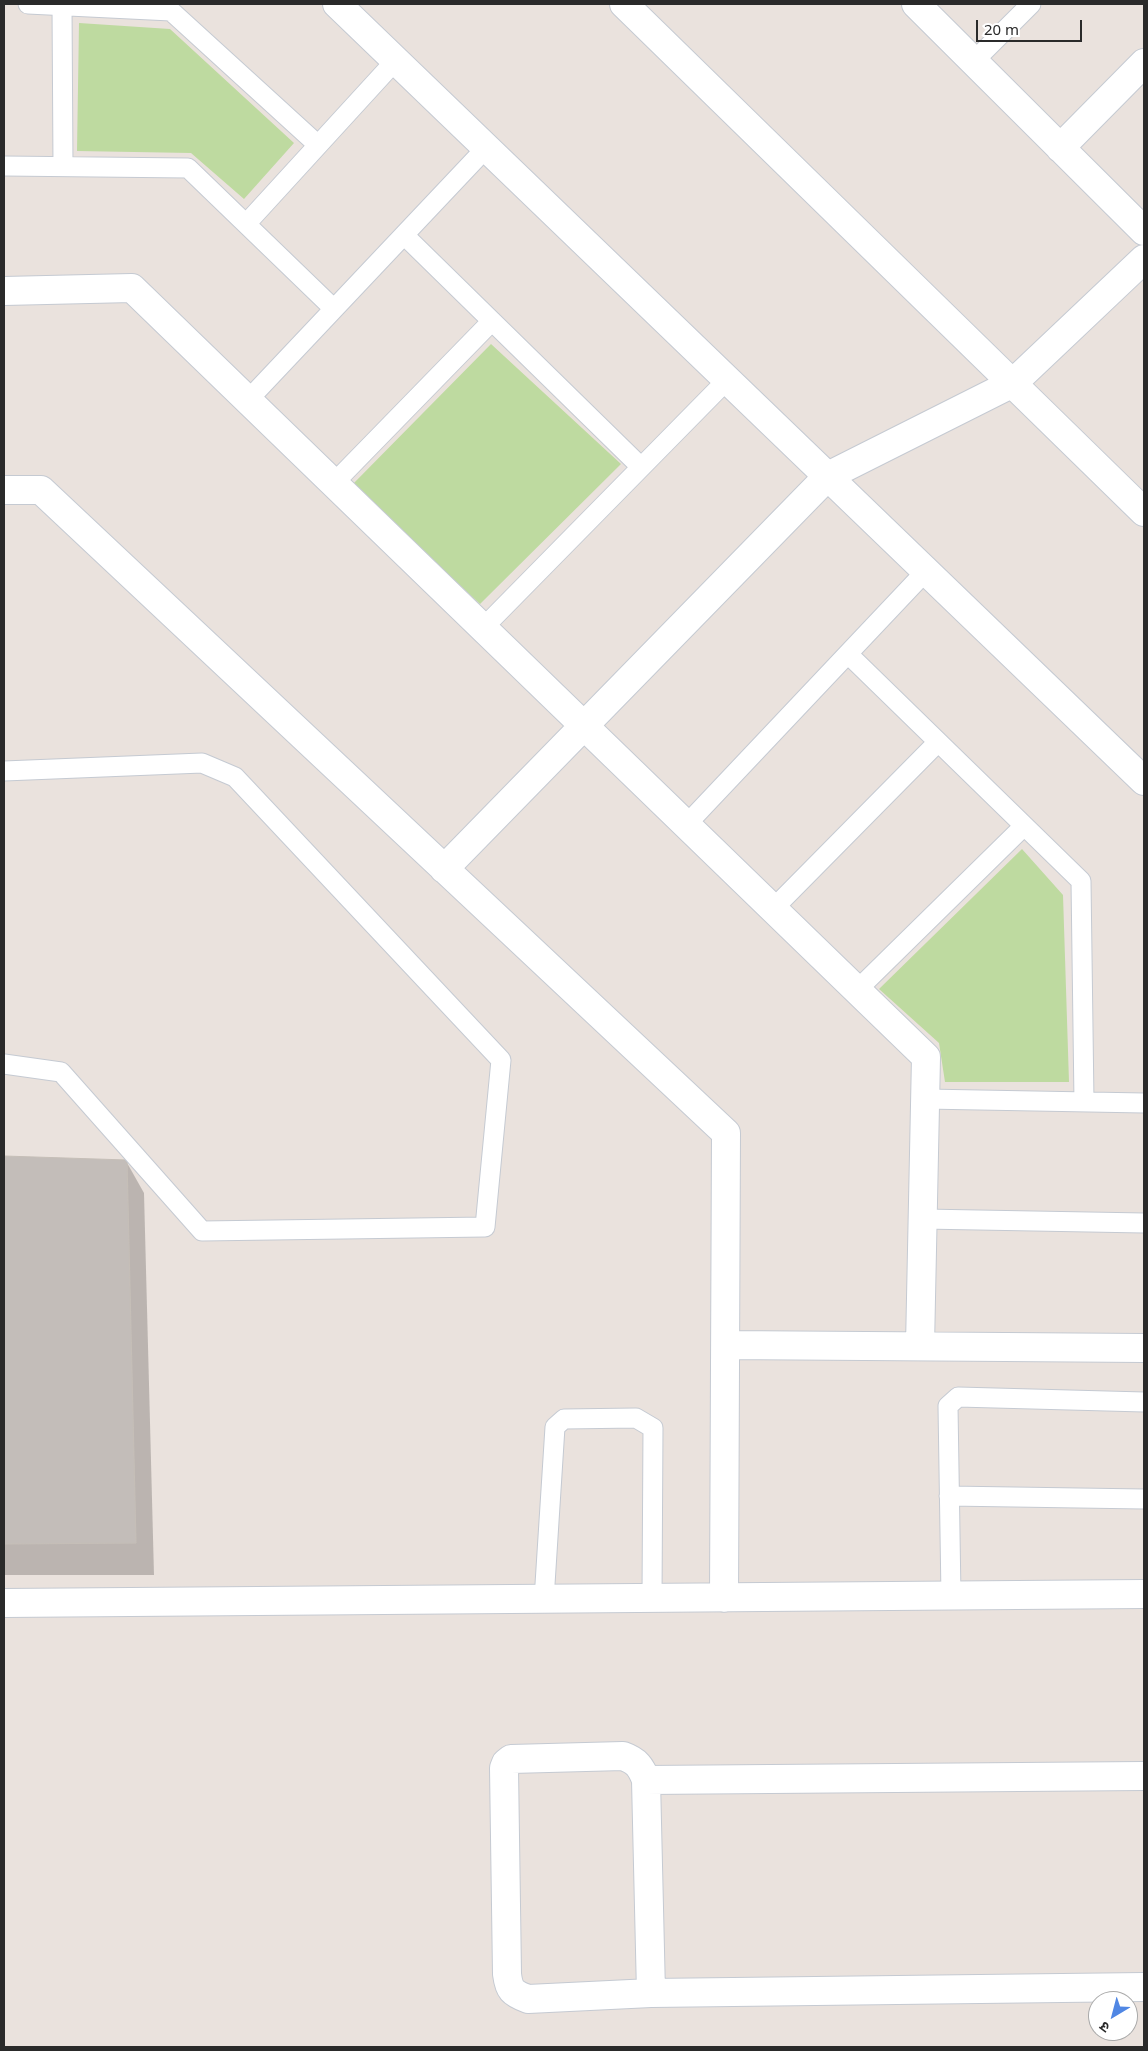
<!DOCTYPE html>
<meta charset="utf-8">
<style>
body{margin:0}
#map{position:relative;width:1148px;height:2051px;overflow:hidden;background:#eae2dd;font-family:"Noto Sans","Noto Sans Devanagari",sans-serif}
canvas{display:block}
.frame{position:absolute;inset:0;border:5px solid #2a2a2a;pointer-events:none}
.north{position:absolute;left:1088px;top:1991px;width:50px;height:50px;box-sizing:border-box;background:#fff;border:1px solid #aaa;border-radius:50%;rotate:217deg;font-size:14px;font-weight:700;line-height:20px;text-align:center;color:#2a2a2a}
.north::after{content:'';display:block;margin:auto;width:18px;height:22px;background:#5087e4;clip-path:polygon(50% 0,100% 100%,50% 72%,0 100%)}
.scale{position:absolute;left:976px;top:20px;width:106px;height:22px;box-sizing:border-box;border:2px solid #2a2a2a;border-top:0;padding-left:6px;font-size:15px;line-height:18px;white-space:nowrap;color:#2a2a2a;-webkit-text-stroke:4px #fff;paint-order:stroke}
</style>
<div id="map">
<canvas width="1148" height="2051"></canvas>
<div class="frame"></div>
<div class="north">उ</div>
<div class="scale">20 m</div>
</div>
<script>
const context = document.querySelector('canvas').getContext('2d');
context.lineJoin = 'round';
function fillPath(path, color) { context.fillStyle = color; context.fill(path, 'evenodd'); }
function trace(path, color, width, dash) { context.strokeStyle = color; context.lineWidth = width; context.lineCap = dash ? 'butt' : 'round'; context.setLineDash(dash || []); context.stroke(path); }
const green = new Path2D(`
 M79,23L170,29L294,143L244,199L191,153L77,151Z
 M491,344L621,464L480,604L352,485Z
 M1022,849L1063,895L1069,1082H945L939,1043L879,989Z`);
const shadow = new Path2D(`
 M4,1157L126,1161L144,1193L154,1575H4Z`);
const building = new Path2D(`
 M4,1156L127,1160L136,1543L4,1544Z`);
const lane = new Path2D(`
 M28,4L171,11L318,145
 M62,6L63,166
 M974,61L1031,4
 M4,166L188,168L334,309
 M246,224L396,60
 M404,235L641,467
 M248,400L486,148
 M334,483L492,321
 M483,628L727,380
 M848,654L1081,881L1084,1102
 M4,771L202,763L235,777L501,1060L485,1227L202,1231L61,1072L4,1064
 M686,825L926,571
 M773,909L938,742
 M857,990L1024,826
 M925,1099L1144,1103
 M923,1219L1144,1223
 M949,1496L1144,1499
 M951,1596L948,1406L958,1397L1144,1402
 M544,1600L555,1427L564,1419L636,1418L653,1428L652,1598`);
const street = new Path2D(`
 M337,4L1144,781
 M624,4L1144,512
 M916,4L1144,231
 M1060,148L1144,63
 M4,291L132,288L926,1057L920,1346
 M4,490H41L726,1133L724,1598
 M444,869L828,476L1013,383L1144,259
 M726,1345L1144,1348
 M4,1603L1144,1594
 M1144,1776L646,1780C641,1767 637,1761 623,1756L511,1759L506,1763L504,1768L507,1974C509,1990 512,1993 528,1999L651,1993L1144,1987
 M646,1780L651,1993`);
fillPath(green, '#bedaa0');
fillPath(shadow, '#0003');
fillPath(building, '#c3bdb9');
trace(building, '#c5beb7', 1);
trace(lane, '#c5cad2', 21);
trace(street, '#c5cad2', 30);
trace(lane, '#fff', 19);
trace(street, '#fff', 28);
</script>
